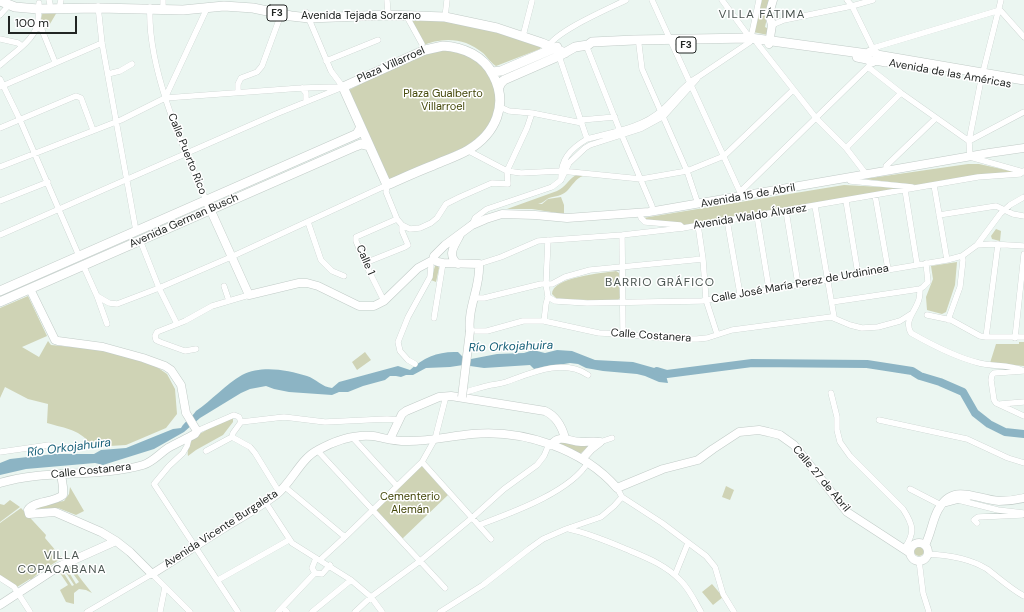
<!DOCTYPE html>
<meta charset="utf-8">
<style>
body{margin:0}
#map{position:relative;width:1024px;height:612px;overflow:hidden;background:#ebf6f1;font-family:"DM Sans",sans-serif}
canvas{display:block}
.scale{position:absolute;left:8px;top:16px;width:69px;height:18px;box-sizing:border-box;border:2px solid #212523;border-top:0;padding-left:5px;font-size:12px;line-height:14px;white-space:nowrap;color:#212523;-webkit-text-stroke:3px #fff;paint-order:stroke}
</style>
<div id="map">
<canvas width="1024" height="612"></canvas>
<div class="scale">100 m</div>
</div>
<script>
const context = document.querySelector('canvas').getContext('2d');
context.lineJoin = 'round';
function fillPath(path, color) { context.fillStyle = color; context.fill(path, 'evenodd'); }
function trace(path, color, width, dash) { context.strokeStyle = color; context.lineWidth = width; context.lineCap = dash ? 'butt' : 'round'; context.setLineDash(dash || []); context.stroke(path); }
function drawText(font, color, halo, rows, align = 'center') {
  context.font = font + ' "DM Sans",sans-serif'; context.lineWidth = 3; context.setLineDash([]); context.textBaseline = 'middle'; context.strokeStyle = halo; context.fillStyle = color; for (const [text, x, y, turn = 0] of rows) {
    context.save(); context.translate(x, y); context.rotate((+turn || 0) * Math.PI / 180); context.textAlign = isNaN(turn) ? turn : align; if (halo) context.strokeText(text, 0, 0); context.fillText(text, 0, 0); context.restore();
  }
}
const green = new Path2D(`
 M762,0H771L765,27L769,29L768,35L753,32Z
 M43,11L57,12L47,29L39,27Z
 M405,17L439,19L496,31L541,47L540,49L496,66C491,63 487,57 483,53C464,37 442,37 421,46Z
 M452,48L478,61L489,74L495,90L496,110L487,131L465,147L392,179H389L349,90L424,51Z
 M968,164H979L1015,172L917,185L864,179Z
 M578,174L583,176C576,178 572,186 567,191C561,196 556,196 549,198C545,200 543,203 538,204H542L548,199L561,197L564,205V214L532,209H507L557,191C566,187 569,178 578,174Z
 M844,185L901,188L685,225C672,222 656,224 643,218Z
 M996,229L1001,231L1000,241L992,239L991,236Z
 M957,262L955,285L946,312L942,314L927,310L926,297L933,279L931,266Z
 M435,266H438L439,268L436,282L431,280Z
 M616,271L619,273L620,298L618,300H588L557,299L552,294C552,277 603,273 616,271Z
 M28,296L47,336L22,347L39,357L48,341L51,345L103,350L154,365L167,374L175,389L177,414L166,428L126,445L93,447C80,429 67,429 47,423L48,404L28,399L5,387L0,398V308Z
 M1019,342H1024V366L990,363L996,344H1019Z
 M365,352L371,360L357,370L352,362Z
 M233,418V422L223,435L196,450L188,456C187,450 189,443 193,439C200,432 224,421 233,418Z
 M557,442L591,444L579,455L557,445Z
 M421,465L448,495L402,539L375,510Z
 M726,486L734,490L730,500L722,497Z
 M70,487L84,511L76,515L58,508L34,509L51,503L64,501L69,494Z
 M10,500L20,507L0,522V504L4,505Z
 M21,508L46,535L45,538L62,558L37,574L31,580L30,579L17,587L0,577V523Z
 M914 551a5 5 0 1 1 10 0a5 5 0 1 1-10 0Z
 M72,566C78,576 85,584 92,593L86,590L79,589L74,593V604L66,602L60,590L68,585L60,573L63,572L72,586L74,585L65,571L67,569L76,584L79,582L69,568Z
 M712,584L723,597L713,605L702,592Z`);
const water = new Path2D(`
 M533,350L545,353L557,350L572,351L595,360L633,362L665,371L668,383L659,382L645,376L637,374L603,371L586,368L578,364L570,363L534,369L530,365L484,368L463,365L450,367L426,368L413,375H406L401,377L396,376H390L385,380L363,386L348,392H339L332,395L289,392L274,389L266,386L250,389L241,393L200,418L184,432L154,449L103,465L95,463L26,469L0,475V463L10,459L54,454H94L101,450L126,448L173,429L181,428C185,421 191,418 196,411C211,401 226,384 242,375C262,365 287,370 307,376C316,379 322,387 332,388L339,382L398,366L410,370C424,357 439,351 458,352L463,357L471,359L497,354L524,353Z`);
const river = new Path2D(`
 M657,371L667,374L752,363L867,364L912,371L920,376L940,382L963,392L975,413L989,424L1005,432L1024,434`);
const street = new Path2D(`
 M49,0L50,4
 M163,0V10
 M387,0L388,15
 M652,0L740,192L744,197
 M722,0L750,38
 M847,0L852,6L874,51
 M1001,0L981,80L969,141L970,157L1024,172
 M60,4L61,0
 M98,6L102,43L136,231
 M150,7C147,68 182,145 206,200
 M306,12L331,71L343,87
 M0,15L9,5
 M406,15L422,44
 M445,17L447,0
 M772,25L784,20L852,6L873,0
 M37,27L42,30L55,62
 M523,36L532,1
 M0,39L18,43L22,46
 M757,43L816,118L846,148L866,174
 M586,45L620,131L652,206L653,212
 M639,45L642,69L687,171L698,204
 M548,47C556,31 608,9 626,0
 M873,48L1000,10L1024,37
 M559,56L587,139
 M326,61L378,40
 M872,62L868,67L901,93L969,141L1024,112
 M0,65C12,54 32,42 37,26C39,19 38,11 39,3
 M108,74L120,71L132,64
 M0,79L20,120L79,256
 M0,87L102,43
 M302,88L306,93V101
 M238,92V84L241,78L257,72L262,66L283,9
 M165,98L208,6
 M500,107L509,111L532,113L582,123
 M581,120L615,117
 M0,128L76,96L81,98L93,130
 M846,148L901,93
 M467,150L507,171L521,173L561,171L641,179L687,171L724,156L793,90
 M0,167L121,120L165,98L302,88L338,87
 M887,171L886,166L936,118
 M849,178L850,181L912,187
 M561,180C560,160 570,149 587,139C613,132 642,128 662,110C675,99 683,85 698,77L750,42L759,0
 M934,185L947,260
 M905,190L917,264
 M740,192L868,67
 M875,195L888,269
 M0,201L48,182
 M846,201L858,274
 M815,206L834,317
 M786,211L798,284
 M640,213L641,218L645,222L680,225L683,228
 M939,215L996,206L1013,214L1024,216
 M757,216L769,289
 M727,220L740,294
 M308,222L321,260L332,271L344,276
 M472,225L475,218L487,209L552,187L561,180L569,163L585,148L590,145L640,129L664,116L697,79
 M698,225L703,259L706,300L717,334
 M0,235L276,114L343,87
 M622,235L623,334
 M140,240L159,288L177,324
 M977,245L1000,214L1010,205L1024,197
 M365,263L405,247L408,245L402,231V225
 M479,264L501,257L538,241L622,235L683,228L978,177L1020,174L1024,171
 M83,265L97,296L107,324
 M224,286L229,301
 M920,289C920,293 920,298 918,302C914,313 904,321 911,333C932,345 955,357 979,363C994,367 1010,364 1024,371
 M97,296L109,303L117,304L159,288L231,257L387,185L386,192L397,219L402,225L410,229L420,228L431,223L437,218L446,204L460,197L492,183L508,184L507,171L527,128L532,113
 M548,297L555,301L587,303L702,301L947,260L962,256L977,245L991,244L1024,246
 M473,298H484L541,284H552L565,277L590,270L703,259
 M384,301L365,263L356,241V237L397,219
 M832,302L920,289L923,287L928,282L926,263
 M927,315L951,320L980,336L986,337H1024
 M434,318L443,263
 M948,320L960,287L963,260L962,256
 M544,321L546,304L548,297L546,284L548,240
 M470,331H487L523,321H544L599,333L623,334L670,339H697L707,338L732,330L831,317L850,325L862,328L878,327L900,321L911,314
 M986,337L998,244
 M1015,338L1024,254
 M196,349L185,351L160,342L156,340L155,336L157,332L185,321L212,306L249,295
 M415,364L408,360L400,351L398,342L408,317L430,277L431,266L429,262
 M1023,371L994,373L992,375L991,380L994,400L996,403L1024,416
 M461,393C471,391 481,387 491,385C496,384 501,384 506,382C531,373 563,358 588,375
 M831,393L837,417V430L840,442L850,456L903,509C914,526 915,533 904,549
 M1000,404L1024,402
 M879,420L967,439L1008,458L1024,463
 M197,431L234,415L239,417L241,422
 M232,437L250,447L255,453L279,492
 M352,437L397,486
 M189,438L187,446L183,453L169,466L154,484L238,612
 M600,442L612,438
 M317,450L445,588
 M206,451L232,437L233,433L241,422L284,417L325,422L387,419L399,420
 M0,452L49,445
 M422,462L491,539
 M285,487L345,537
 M617,488L622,497L662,523L706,556L715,567L723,594L734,612
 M910,489L941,505
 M958,500L998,510L1024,513
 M266,503L292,543L351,580L371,597L382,612
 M977,523L974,520L978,517L1022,515
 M479,525C511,513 571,492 588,462
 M569,529C587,533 604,540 621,547C642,556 664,563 681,581C690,590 695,602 701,612
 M928,554C948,555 969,558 987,569C999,578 1011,589 1024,596
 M316,558L312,568L315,573L322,574L330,565
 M320,560L345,537L422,462L435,439L446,396
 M919,560L923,593L929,612
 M675,575L688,543
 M0,578L14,587L30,612
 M218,580L289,540
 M283,608L287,612
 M87,612L152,574L190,612
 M160,612L165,587
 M278,612L315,573
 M312,612L351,580
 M355,612L371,597L420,561L473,517L504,489L537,465L544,456L549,444
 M440,612L483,585L529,549L543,539L566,529L601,517L614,506L622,497`);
const secondary = new Path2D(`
 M769,44L772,25L769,14L773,0
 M206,200L249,295L299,283H307L318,286L359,306H374L384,301L418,268L433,260
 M433,260L434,256L445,245L472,225L486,219L502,214L535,215L567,218L649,212L989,153L1024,148
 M433,260L438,262L443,263L479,264C481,286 467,308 470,331
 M458,264C446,255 455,245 460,235
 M390,439L402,414L406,411L439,397L451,396L545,411C556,416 562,427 565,438
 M551,445C560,433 569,442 581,442C588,442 593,441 600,442
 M582,459L591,449L600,442
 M61,474L63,487V495C53,503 33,501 28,510L29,514L55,512L101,532L116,541L130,552L152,574C176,559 200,543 224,528C242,517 260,507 277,494C292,482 301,458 318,450C334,441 354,434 373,436C385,438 397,442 409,441C430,441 451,436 472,434C523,429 583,449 617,488L663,469L698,460L713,449L739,432L759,430L768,432L780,435L794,445L847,512L910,553
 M0,483C46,469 97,478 143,465C153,462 159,454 168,448C177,443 186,439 195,434L197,431L186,413L181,385L171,370L165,366L143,358L103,347L58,341L55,340L30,289
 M943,503L969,496
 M910 552a9 9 0 1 1 18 0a9 9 0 1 1-18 0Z
 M925,545C931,534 932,521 938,510C953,482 975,499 999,501C1008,501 1016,500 1024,498
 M0,605L58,567L116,541`);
const primary = new Path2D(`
 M0,1L15,7L38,9L99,8L183,10L224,6L253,8L291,16L309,18L388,15L445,17L497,28L542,43L565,53
 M443,46C463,47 484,56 493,75C509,105 495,134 468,150C458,156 445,160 434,165C418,171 403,178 387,185L343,87L425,50Z
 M857,57L867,59L872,62L876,60L886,62
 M492,72L501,71L557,47
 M499,87L501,83L504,80L559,56L575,47L588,45L592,42L634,40L750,38L868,54L870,52H874L877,55L1024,80
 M0,291L357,134L361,127
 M0,302L356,146L361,144L369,146`);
const secondaryBridge = new Path2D(`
 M462,397L470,331`);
const shields = [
 [277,13,20],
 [686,45,20]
];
const shieldNames = [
 ["F3",277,13],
 ["F3",686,45]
];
const streetNames = [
 ["Avenida Tejada Sorzano",361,16],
 ["Plaza Villarroel",391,65,-24],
 ["Avenida de las Américas",950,74,10],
 ["Calle Puerto Rico",187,154,68],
 ["Avenida 15 de Abril",748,196,-10],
 ["Avenida Waldo Álvarez",750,217,-9],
 ["Avenida German Busch",184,221,-24],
 ["Calle 1",365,260,67],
 ["Calle José María Perez de Urdininea",800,284,-10],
 ["Calle Costanera",651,336,4],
 ["Calle Costanera",91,471,-6],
 ["Calle 27 de Abril",821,479,50],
 ["Avenida Vicente Burgaleta",221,529,-33]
];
const parkNames = [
 ["Plaza Gualberto",443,94],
 ["Villarroel",443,107],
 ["Cementerio",410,497],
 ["Alemán",410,510]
];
const neighbourhoodNames = [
 ["VILLA FÁTIMA",762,15],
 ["BARRIO GRÁFICO",660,283],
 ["VILLA",62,556],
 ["COPACABANA",62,570]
];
const waterNames = [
 ["Río Orkojahuira",511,347,-2],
 ["Río Orkojahuira",69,448,-7]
];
fillPath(green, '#cfd3b5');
fillPath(water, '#8cb4c4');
trace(river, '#8cb4c4', 8);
trace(street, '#c1cbc7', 6);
trace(secondary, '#c1cbc7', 9);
trace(primary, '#c1cbc7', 10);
trace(street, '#fff', 5.5);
trace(secondary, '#fff', 8);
trace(primary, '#fff', 9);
trace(secondaryBridge, '#c1cbc7', 9, []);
trace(secondaryBridge, '#fff', 8);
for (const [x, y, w] of shields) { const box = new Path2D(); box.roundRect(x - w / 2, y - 8, w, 16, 3); context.fillStyle = '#fff'; context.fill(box); trace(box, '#212523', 1); }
drawText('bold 10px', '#212523', null, shieldNames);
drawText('11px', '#212523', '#fff', streetNames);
drawText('11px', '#44470a', '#fff', parkNames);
context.letterSpacing = '1px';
drawText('12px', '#4b5551', '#fff', neighbourhoodNames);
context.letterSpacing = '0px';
drawText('italic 12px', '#176079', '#fff', waterNames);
</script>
